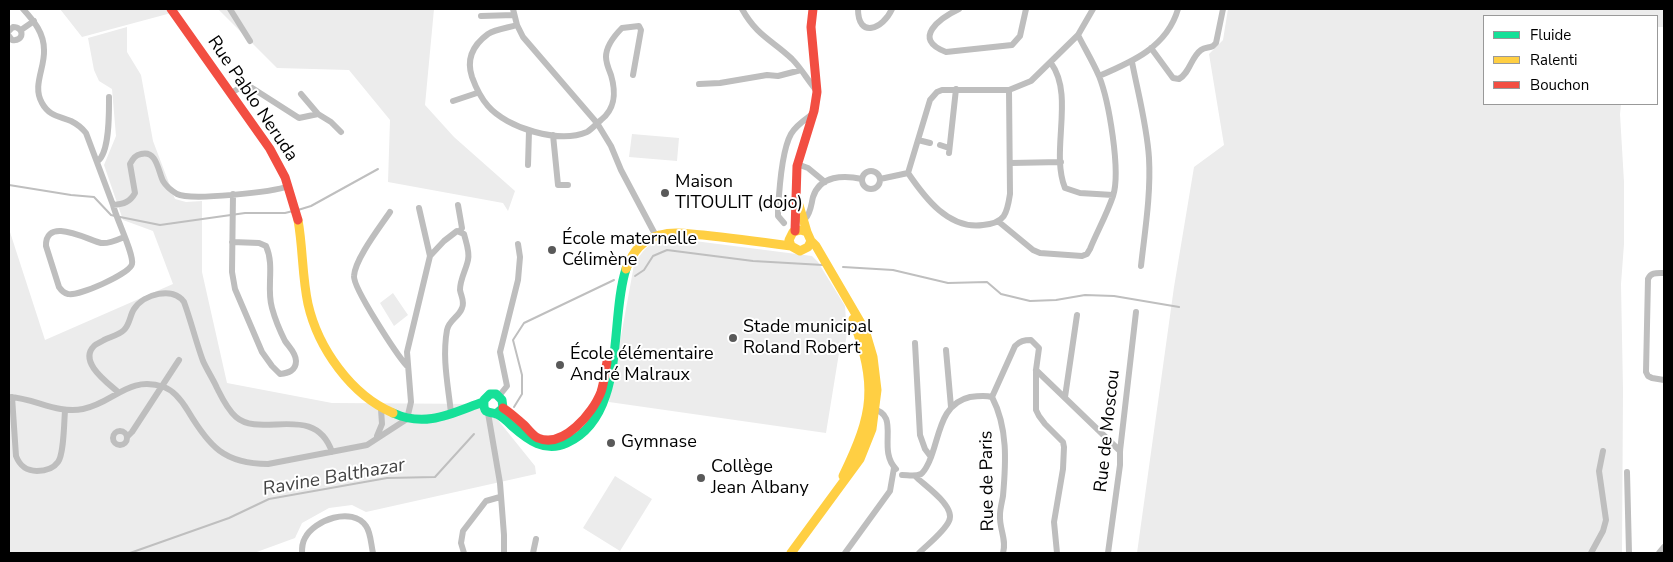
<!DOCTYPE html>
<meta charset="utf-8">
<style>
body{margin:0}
#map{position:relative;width:1673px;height:562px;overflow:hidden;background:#fff;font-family:"Nunito Sans",sans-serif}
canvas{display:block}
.frame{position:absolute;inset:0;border:10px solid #000;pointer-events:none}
.legend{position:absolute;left:1483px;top:15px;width:175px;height:90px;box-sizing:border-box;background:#fff;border:1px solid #999;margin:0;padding:6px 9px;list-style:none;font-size:15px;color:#000}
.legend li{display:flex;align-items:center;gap:10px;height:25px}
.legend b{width:25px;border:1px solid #999}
</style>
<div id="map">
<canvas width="1673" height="562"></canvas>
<div class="frame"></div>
<ul class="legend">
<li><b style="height:6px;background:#16e098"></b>Fluide</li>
<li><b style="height:6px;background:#ffcf43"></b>Ralenti</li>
<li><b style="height:6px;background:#f24e42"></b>Bouchon</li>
</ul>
</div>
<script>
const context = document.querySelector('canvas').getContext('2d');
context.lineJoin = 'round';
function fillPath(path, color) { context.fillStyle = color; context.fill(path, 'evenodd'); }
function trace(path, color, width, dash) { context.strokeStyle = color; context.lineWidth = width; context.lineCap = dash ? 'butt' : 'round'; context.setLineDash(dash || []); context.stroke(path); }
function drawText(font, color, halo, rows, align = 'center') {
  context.font = font + ' "Nunito Sans",sans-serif'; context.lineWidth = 4; context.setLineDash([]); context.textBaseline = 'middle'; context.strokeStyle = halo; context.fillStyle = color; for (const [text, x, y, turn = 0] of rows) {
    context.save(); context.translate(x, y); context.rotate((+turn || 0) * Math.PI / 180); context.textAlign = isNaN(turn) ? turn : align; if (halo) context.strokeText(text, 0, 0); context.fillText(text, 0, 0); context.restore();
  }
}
const green = new Path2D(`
 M60,9H186L82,37Z
 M218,9H434L425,105L454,137L515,191L508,211L503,203L388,182L390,120L349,70L277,68Z
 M1228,9H1664V27H1657V16H1484V104H1621L1620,114L1624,182V244L1621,284L1623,390L1622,553H1137L1174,287L1194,167L1224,145L1209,54L1223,40Z
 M127,27V52L141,75L153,141L175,199L186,202L202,201V272L227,383L332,403L485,404L535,466L536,474L366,512L352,505L329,508L302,523L295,538L254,553H9V229L45,340L173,284L153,231L123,220L104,165L116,136L112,89L99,81L94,70L88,38Z
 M632,134L679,138L677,161L629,157Z
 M671,238L812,256L818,262L845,306L847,334L845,345L839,353L826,433L609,402L634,265C644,248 651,240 671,238Z
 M393,293L408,315L394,326L380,303Z
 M615,476L652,499L620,551L583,528Z`);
const stream = new Path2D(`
 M9,185L71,195L94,197L111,215L115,216
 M298,210L311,206L378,169
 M120,217L160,225L245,213H285L293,211
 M843,267L893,270L948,283L987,282L1001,294L1030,301L1056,300L1085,295L1114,296L1179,307
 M635,276L644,270L653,256L667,250L753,261L823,265
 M514,407L522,394V375L513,340L524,323L614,280
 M130,553L229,518L269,499L387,478L435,477L474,434`);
const street = new Path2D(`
 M23,9C34,21 44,33 44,50C45,68 32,86 42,103C49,116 59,116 71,121C77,124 82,128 86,133L113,205C124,204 130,202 135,193L130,164C133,159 135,155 141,154C157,150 158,171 163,181C166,186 172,191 177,194C191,201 273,192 289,186
 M230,9L250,41
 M513,9L517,25L523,37L597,123L611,146L621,170L656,236
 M742,9C757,36 772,40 792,59C802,69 808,81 817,91
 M858,9C858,39 883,29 892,9
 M959,9C940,18 911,39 946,52L1012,45L1020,36L1026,9
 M481,16L514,15
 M517,25C507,28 496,29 488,34C473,45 466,59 472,77C476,88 480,97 488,106C507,128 559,144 587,132C592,129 597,123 601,120C616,108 616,92 611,75C609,70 606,63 606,57C606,46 615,35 622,28L639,26L641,30L633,75
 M21,30L34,21
 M9,31L13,27C25,27 24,42 12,40L9,36
 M1151,48L1173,78L1179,79C1190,73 1191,57 1201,50C1205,47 1209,48 1213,46L1216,43L1223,9
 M1132,62C1138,93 1147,126 1149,158C1151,194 1145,230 1141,266
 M1051,63C1075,96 1050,151 1065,188L1080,193L1113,195
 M1099,76C1132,62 1167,47 1178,9
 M699,84L720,83L767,75L778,76L801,70
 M231,93L243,86H249L299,118L318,114L301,94
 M453,101L477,93
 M318,114L331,122L341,132
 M553,135L558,185H568
 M918,140L930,143
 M940,145L949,148
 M949,153L956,89
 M98,161C110,151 109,112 109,97
 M1011,163L1061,162
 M797,164L808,168L825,182
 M528,165L529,131
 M862 180a9 9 0 1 1 18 0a9 9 0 1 1-18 0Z
 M908,173L930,100L937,92L942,90H1009L1031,81L1078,35L1093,9
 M908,173C925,198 949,230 983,225C1005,223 1007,214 1010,194L1009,90
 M880,179L908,173
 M113,205C116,218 134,254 132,264C130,274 77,297 68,294C63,293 61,290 59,287L46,246C45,216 88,240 101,243C109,244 117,240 124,237
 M458,205L462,228L460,231
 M390,212C380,227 355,259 354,276C353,288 397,355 407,366
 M805,219C811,213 811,205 813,197C820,175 844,175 862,179
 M999,222L1033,250L1040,253L1082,256L1087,254L1090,249C1097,232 1107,214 1113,196C1121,172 1109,101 1099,76C1093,62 1085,49 1078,35
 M784,223L778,216V211C779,192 782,150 791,134C796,125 806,119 814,113
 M232,242L259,243L266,246C275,266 266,288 272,308C275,319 280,331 285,341C289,347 296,353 296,361C296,371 288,373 280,374L272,366L262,352L235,289L232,272L233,194
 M430,256L444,241L457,231L464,234C466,242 470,252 468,260C466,270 460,279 460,290C461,296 465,302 462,308C459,317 449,320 447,330C442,358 448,385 451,413
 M1664,273C1657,273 1651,272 1648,279L1646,372L1648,376L1652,378L1664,380
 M915,343L920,435L925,449L931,457
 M946,350L951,407
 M1036,370L1120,451
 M118,392C108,383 78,362 94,346C96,344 101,342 104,340C110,337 119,335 124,330C130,324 130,315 134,309C144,294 173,286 184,302C191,321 196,342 203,361C207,370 213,379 217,388C222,398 227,409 236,417C261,439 315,402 332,452
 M499,396L507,386L500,352L518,280L520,257L518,244
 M9,397C35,398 56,414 83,409C114,403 128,375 164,387C175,391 182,401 188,411C209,446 224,464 268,464L367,445L407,419L411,402L407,352L430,256L419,208
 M12,397L16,456C20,466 26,471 37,471C44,471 53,469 58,462C64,454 64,422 65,411
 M992,397L1015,346C1020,341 1024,340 1031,340L1039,348L1036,370V410L1039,416L1045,424L1063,442L1064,447L1063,469L1054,522L1057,553
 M992,397C1008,428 1006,462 1003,496C1002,502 1000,509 1000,515C999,528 1007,540 1003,553
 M1065,397L1077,315
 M872,409C902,414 876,449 896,469
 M488,413L500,483L504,535V553
 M113 438a7 7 0 1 1 14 0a7 7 0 1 1-14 0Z
 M377,436L382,424L381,409
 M127,437L132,432L179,360
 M1627,472L1629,553
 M902,475C908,475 915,477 921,474C925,471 927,466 929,462C940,438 939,404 970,397C977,396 985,395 992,397
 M915,476C925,486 956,506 949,521C944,532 928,544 919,553
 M302,553C302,547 302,543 305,538C314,520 352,506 366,526C371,533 371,545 373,553
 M464,553L461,543L463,531L486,501L500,497
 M533,553L536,539
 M845,553L890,491L894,468
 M1108,553L1120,465V451L1136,312
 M1591,553L1603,531L1606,520L1599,471L1603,451
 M1659,553L1664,547`);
const fast = new Path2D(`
 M393,413C426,428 452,413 483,402
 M496,414L503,408L502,400L496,394H490L484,400C484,404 483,408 486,411C489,413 494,413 497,414C503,417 508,422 512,426C528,440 545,453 567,443C627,416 609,320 626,269`);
const slow = new Path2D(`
 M799,205L807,232
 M298,220C303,248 302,276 308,304C318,348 351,395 393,413
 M626,269C632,253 643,239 660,235C674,231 689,234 703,235C732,238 762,242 791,246
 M843,476C874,412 877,387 853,319
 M791,553L860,459L872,429L877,390L873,357L865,330L816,246L811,241L807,232L801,230L793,232L789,240L791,246L800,251L808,247L811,241`);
const jam = new Path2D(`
 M171,9L270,149L285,177L298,220
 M795,231L797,166L814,111L817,92L811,27L813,9
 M503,408C511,413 517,419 524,425C528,429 533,436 538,438C563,449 593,413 601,392C604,383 605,372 607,362`);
const markers = [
 [665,193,5,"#595959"],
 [552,250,5,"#595959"],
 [733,338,5,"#595959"],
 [560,365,5,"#595959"],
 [611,443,5,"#595959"],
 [701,478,5,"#595959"]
];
const streetNames = [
 ["Rue Pablo Neruda",252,99,56],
 ["Rue de Moscou",1108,431,-84],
 ["Rue de Paris",988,481,-91]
];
const poiNames = [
 ["Maison",675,183],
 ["TITOULIT (dojo)",675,204],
 ["École maternelle",562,240],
 ["Célimène",562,261],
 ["Stade municipal",743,328],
 ["Roland Robert",743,349],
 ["École élémentaire",570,355],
 ["André Malraux",570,376],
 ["Gymnase",621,443],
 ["Collège",711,468],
 ["Jean Albany",711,489]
];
const waterNames = [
 ["Ravine Balthazar",334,478,-10]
];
fillPath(green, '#ececec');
trace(stream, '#bfbfbf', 2);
trace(street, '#bebebe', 6);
trace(fast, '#16e098', 9);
trace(slow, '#ffcf43', 9);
trace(jam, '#f24e42', 9);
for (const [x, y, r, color] of markers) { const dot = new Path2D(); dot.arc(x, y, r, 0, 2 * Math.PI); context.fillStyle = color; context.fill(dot); trace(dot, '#fff', 2); }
drawText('18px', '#000', '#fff', streetNames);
drawText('18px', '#000', '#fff', poiNames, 'left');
drawText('italic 19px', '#444', '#fff', waterNames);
</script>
